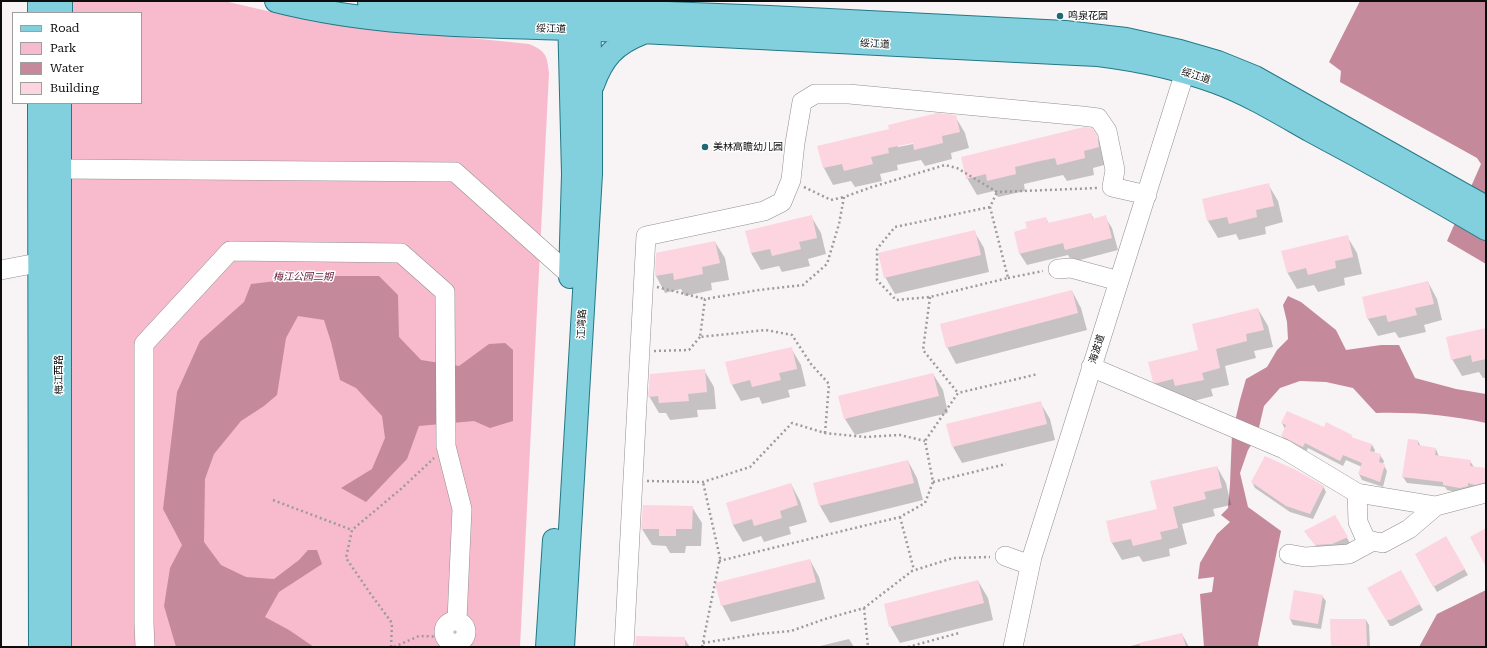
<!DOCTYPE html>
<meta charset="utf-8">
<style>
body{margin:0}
#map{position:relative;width:1487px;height:648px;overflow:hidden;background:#f8f3f4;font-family:"Roboto Serif",serif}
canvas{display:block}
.frame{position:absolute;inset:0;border:2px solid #0e0d0d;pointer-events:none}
.legend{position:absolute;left:12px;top:12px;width:130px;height:92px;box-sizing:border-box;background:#fff;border:1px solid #9f9e9e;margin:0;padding:5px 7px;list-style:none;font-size:12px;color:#0e0d0d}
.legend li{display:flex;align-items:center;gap:8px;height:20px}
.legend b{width:20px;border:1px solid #9f9e9e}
</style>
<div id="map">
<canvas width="1487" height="648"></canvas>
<div class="frame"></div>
<ul class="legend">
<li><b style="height:5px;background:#82d0dd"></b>Road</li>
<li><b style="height:11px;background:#f8bbcd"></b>Park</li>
<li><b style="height:11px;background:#c5899c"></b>Water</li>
<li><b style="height:11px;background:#fcd5e0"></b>Building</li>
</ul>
</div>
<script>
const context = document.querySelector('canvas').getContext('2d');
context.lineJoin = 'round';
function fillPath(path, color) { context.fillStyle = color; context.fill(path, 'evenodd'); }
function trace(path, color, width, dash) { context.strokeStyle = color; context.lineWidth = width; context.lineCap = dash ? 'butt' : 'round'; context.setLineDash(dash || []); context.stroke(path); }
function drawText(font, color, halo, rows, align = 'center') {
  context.font = font + ' "Roboto Serif","Noto Sans SC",serif'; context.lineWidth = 3; context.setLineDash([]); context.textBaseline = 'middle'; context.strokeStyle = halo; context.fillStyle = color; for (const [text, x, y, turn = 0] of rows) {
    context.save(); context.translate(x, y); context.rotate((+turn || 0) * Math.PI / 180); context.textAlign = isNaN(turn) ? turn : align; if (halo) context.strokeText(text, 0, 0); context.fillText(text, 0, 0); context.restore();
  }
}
const green = new Path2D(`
 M69,1H224L315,22L529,44C546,51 547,55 549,73L520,647H66L69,103H141V13H69Z`);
const water = new Path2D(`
 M1360,1H1486V264L1447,241L1481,164L1477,158L1340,82L1341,71L1329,62Z
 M318,276H379L398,295L399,337L421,360L459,366L489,344L505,343L513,350V421L490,428L474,421L419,426L407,459L366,502L341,488L372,469L385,438L382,416L356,388L340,380L331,342L324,320L298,316L286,338L277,395L264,406L241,421L214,454L205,479L204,542L221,565L246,577L274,579L299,560L308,550H317L322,564L279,592L265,617L289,630L314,647H176L164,606L170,568L182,545L163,509L177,392L200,341L244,302L251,284Z
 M1288,296L1301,302L1336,330L1346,350L1381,345H1399L1415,378L1456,389L1486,394V423C1450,415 1413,412 1376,413L1353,388L1326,382L1300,381L1280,388L1264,406L1257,436L1248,450L1240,473L1248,507L1281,531L1258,644L1259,647H1204L1200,594L1212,592L1214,577L1198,579L1200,563L1217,534L1230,522L1221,515L1228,508L1230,484L1232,434L1240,400L1246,379L1267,367L1277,350L1288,339L1287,322L1283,305Z
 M1486,590V647H1419L1437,614Z`);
const shadow = new Path2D(`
 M955,116L965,133L969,148L951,153L952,159L925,166L921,160L897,165L898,170L880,174L882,181L855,187L851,181L833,185L824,168L819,147ZM917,141L918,143L898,147V145Z
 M1096,136L1106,153L1108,164L1093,168L1094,175L1067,181L1063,175L1024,184L1025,191L998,197L994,191L977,195L967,178Z
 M1268,184L1278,201L1283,222L1265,227L1266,234L1239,240L1236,234L1218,238L1208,221L1203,200Z
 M1091,214L1094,219L1105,217L1112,228L1118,250L1072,262L1068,255L1027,265L1020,254L1015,232L1028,229L1046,218L1049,224Z
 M811,216L821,233L826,254L808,259L810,266L782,272L779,266L761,270L751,253L747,232Z
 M974,231L984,248L989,272L895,294L885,277Z
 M1347,236L1357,253L1362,274L1344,278L1345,285L1318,292L1314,285L1297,289L1287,272Z
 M715,242L725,258L729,280L711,283L712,290L685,296L681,289L665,293L656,276L657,253Z
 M1428,282L1437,299L1442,320L1424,325L1426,332L1399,338L1395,332L1378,336L1368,319L1363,298Z
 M1072,291L1081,308L1087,330L956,364L947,347Z
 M1258,309L1268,326L1273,347L1254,351L1256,358L1225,366L1229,385L1211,389L1213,396L1186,403L1164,398L1154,381Z
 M1486,329V378H1483L1479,372L1462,376L1452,359Z
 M791,348L801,365L806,386L788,390L790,397L762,404L759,397L741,401L732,385Z
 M704,370L714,387L716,409L697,410L698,417L670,420L666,413H659L649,396Z
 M933,374L943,390L948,413L855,435L845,419Z
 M1040,402L1050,419L1055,440L962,463L953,447Z
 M1282,423L1324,428L1351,436L1353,439L1372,445L1375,450L1374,453L1380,455L1384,461L1383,464L1387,471L1383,487L1362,480L1359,474L1362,467L1346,460L1343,466L1308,448L1306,452L1286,441L1282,436L1285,429Z
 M1418,441L1421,447L1436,449L1439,457L1470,461L1474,467L1486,469V489L1464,494L1447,490L1445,487L1407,483L1403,477Z
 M908,461L917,478L923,500L830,523L820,506L814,484Z
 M1217,467L1226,483L1231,505L1213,509L1215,516L1182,524L1187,544L1169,549L1170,556L1143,562L1139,556L1122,560L1112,543L1107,522L1158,510Z
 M1252,482L1323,486L1326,492L1313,519L1290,512L1255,488Z
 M791,484L800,501L807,522L789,527L791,534L764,542L761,536L743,542L733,525L727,504Z
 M692,507L702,523L701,546H686L685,553H670L666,546L652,545L642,529Z
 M1334,516L1350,543L1336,549L1320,551L1305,532Z
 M1446,538L1468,575L1437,592L1416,554Z
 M810,560L819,577L825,599L731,622L722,605Z
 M1400,571L1423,610L1393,626H1390L1369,588Z
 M978,581L988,598L993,620L900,643L890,626Z
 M1322,596L1326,601L1321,629L1293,625L1290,619Z
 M1366,620L1369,625L1370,647H1332Z
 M1182,634L1189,647H1126Z
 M684,638L690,647H636Z
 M849,639L854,647H816Z`);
const building = new Path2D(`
 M937,113L956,115L960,132L942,136L943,143L914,150L913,143L888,148L889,153L871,157L873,164L844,171L842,164L823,168L817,146L889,129L888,125Z
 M1084,127L1092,128L1097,135L1099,147L1084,151L1085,158L1057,165L1055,158L1040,161L1015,167L1016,174L987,181L986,174L966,179L961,157Z
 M1269,183L1274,206L1256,210L1257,217L1229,224L1227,217L1207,221L1202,199Z
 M1091,213L1093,219L1106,215L1112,238L1065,250L1063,243L1019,254L1014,232L1027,228L1025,222L1046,217L1048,223Z
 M812,215L817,238L799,242L801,249L772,256L770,249L751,253L745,231Z
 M975,230L981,255L884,278L878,253Z
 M1348,235L1353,257L1335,261L1336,268L1308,275L1306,268L1287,273L1281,251Z
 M715,241L720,263L702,267L703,274L674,280L673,273L655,276L656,253Z
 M1428,281L1434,304L1415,308L1417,315L1388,322L1386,315L1367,319L1362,297Z
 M1072,290L1078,313L946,348L940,324Z
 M1258,308L1264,330L1246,334L1247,341L1216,349L1220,368L1202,373L1204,380L1175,386L1173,379L1157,383L1153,382L1148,362L1198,350L1192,324Z
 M1486,328V359L1472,362L1471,355L1451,360L1446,337Z
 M792,347L797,369L779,373L781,380L752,387L750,380L731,385L725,362Z
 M705,369L707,392L688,394L689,401L659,403L658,396L648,397L650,374Z
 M933,373L939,396L844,419L838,396Z
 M1041,401L1047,424L952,447L946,424Z
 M1287,411L1324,427L1326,422L1352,435L1351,437L1372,444L1370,451L1381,454L1379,462L1385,464L1380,482L1358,474L1362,463L1343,455L1340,461L1305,443L1303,447L1281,436L1286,425L1281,423Z
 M1408,439L1418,440V445L1436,448L1435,455L1471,460L1470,466L1486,468V482L1475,485L1468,483V486L1460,488L1443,485V482L1402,477Z
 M1265,456L1296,470L1324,486L1310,514L1286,506L1251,482Z
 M908,460L914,483L819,506L813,483Z
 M1217,466L1222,488L1204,492L1206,499L1173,507L1178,528L1160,532L1162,539L1133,546L1131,539L1111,543L1106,521L1157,509L1150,481Z
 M791,483L798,505L780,511L782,518L754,526L752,519L733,525L726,503Z
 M643,505L693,506L692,529H676V536H659V529H641Z
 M1335,515L1348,537L1332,544L1315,545L1304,531Z
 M1486,528V567L1470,537Z
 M1446,536L1465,569L1433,587L1415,554Z
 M810,559L816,582L721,606L715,583Z
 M1401,570L1420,604L1390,620H1386L1367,588Z
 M978,580L984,603L889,627L884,604Z
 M1294,590L1323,595L1318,624L1289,619Z
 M1330,619H1366L1367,647H1331Z
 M1182,633L1186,647H1140L1139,643Z
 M636,636L685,637V647H635Z`);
const path = new Path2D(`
 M804,187L831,200L844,197
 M990,207L895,227L877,249V280L896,300L930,297L1008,278L990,207L997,192
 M1008,278L1043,271
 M657,287L705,299
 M930,297L923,350L958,393
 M654,351L689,350L700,337
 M825,433L829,384L811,364L792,335L766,330L700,337L705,299L759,290L803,285L827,264L839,224L844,197L872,187L945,165L957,168L997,192L1098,188
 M647,481L703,482L750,467L792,423L825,433L865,437L900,435L925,441
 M933,482L1006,464
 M273,500L352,530
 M900,517L914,570
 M719,561L900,517L925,503L933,482L925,441L958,393L1038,374
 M864,608L868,647
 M703,643L758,634L791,631L825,619L864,608L912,571L953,558L990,557
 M391,647L392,623L370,593L346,558L352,530L402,488L434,458
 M394,647L419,636L445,637
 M702,647L720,558L703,482
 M908,647L959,633`);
const minor = new Path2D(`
 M59,169L455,172L570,275
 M1058,269L1071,268L1119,281
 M1,270L53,260
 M1091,367L1284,449L1357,493L1436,506L1486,493
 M1357,493L1358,522L1366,540L1383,543L1409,529L1436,506
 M1289,554L1305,557L1349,554L1373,541
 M1005,556L1030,565
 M444 632a11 11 0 1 1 22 0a11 11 0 1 1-22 0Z
 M145,647L144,623V344L230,251L401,253L445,292L446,446L462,509L457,620
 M624,647L646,236L764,211L782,202L791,180L795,143L802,102L815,94H849L1082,116L1098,118L1107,131L1115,170L1112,187L1147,195
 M1013,647L1032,557L1189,59`);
const major = new Path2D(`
 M39,1V13
 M276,1C382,28 492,26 601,30C766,38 932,47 1098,55C1138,60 1177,68 1215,82C1248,94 1279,113 1309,130C1369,162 1428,195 1486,229
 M369,3L427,7L589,10L770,17L1065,32L1126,39L1180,51L1218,62L1255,77L1486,207
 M61,13V1
 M569,15L573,174L570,277
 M593,85C603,57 615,44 643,33
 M39,103L40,647
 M60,103V647
 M547,647L554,540
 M563,647L591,174V90L589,15`);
const markers = [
 [1060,16,4,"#1f6875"],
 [705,147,4,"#1f6875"]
];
const poiNames = [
 ["鸣泉花园",1068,16],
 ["美林高瞻幼儿园",713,147]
];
const streetNames = [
 ["绥江道",551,29,2],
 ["绥江道",875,44,3],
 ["绥江道",1196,76,18],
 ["江湾路",582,324,-87],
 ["海波道",1097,349,-72],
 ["梅江西路",59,375,-90]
];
const parkNames = [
 ["梅江公园二期",303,277]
];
fillPath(green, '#f8bbcd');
fillPath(water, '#c5899c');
fillPath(shadow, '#0003');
fillPath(building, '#fcd5e0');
trace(minor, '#938f90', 20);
trace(major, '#237886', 24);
trace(path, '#9d9a9b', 2.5, [2, 3]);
trace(minor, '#fff', 19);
trace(major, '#82d0dd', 22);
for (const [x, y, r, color] of markers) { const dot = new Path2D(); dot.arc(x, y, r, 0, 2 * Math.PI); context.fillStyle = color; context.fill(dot); trace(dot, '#fff', 1.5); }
drawText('10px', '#0e0d0d', '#fff', poiNames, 'left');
drawText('10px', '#0e0d0d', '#fff', streetNames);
drawText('italic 10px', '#621a38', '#fff', parkNames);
</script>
